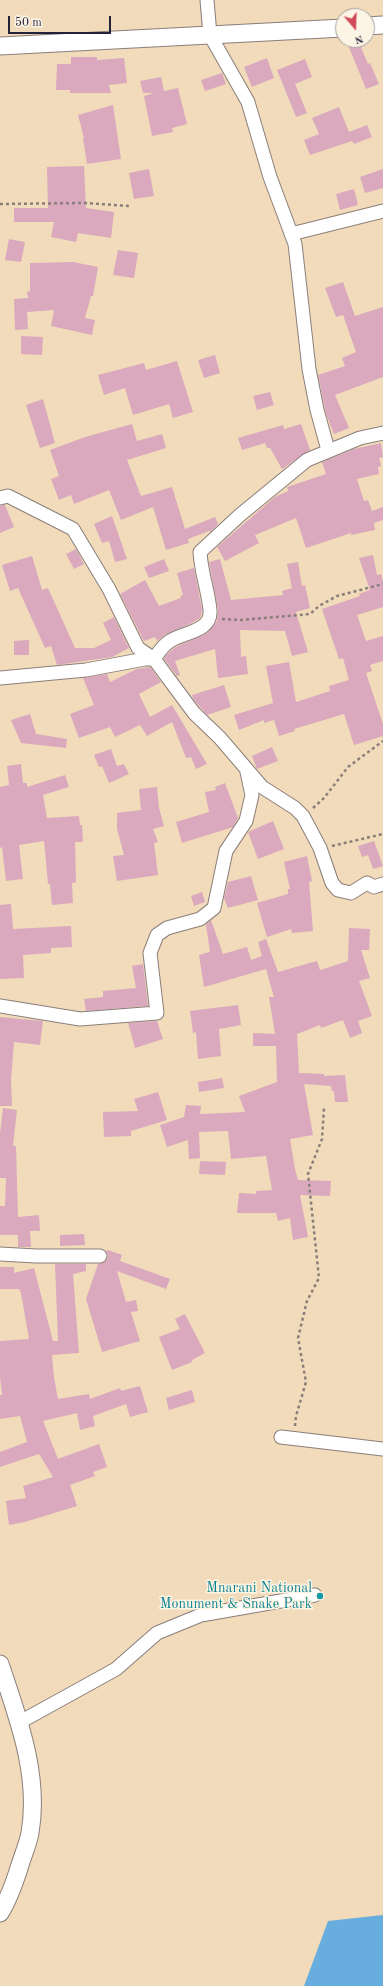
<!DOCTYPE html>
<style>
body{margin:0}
#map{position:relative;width:383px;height:1986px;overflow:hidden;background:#f1dbba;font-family:"Old Standard TT",serif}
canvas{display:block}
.north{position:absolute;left:335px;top:8px;width:40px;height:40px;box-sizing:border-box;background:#fcf5e5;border:1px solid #a5a1a1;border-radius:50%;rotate:161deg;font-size:11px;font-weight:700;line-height:16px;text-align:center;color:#22223b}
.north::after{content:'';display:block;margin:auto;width:14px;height:18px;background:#d1495b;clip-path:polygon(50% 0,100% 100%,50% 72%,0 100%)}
.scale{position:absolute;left:8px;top:16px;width:103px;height:18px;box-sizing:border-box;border:2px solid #22223b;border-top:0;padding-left:5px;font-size:12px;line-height:14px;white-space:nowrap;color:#22223b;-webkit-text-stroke:3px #fcf5e5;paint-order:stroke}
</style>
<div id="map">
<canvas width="383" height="1986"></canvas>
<div class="north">N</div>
<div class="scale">50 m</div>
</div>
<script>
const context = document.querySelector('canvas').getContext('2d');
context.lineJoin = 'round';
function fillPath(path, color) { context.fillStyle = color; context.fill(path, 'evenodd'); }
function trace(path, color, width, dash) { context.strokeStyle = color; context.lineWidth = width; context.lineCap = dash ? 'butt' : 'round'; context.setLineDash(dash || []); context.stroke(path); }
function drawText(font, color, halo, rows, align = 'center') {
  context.font = font + ' "Old Standard TT",serif'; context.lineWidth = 3; context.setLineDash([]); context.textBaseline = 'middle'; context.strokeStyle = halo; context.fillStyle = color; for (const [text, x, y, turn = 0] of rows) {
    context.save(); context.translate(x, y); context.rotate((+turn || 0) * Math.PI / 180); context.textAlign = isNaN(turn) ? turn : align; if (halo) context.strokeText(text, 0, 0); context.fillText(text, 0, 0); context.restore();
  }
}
const water = new Path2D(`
 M383,1915V1986H304L328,1921Z`);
const building = new Path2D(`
 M346,40H358L368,64L370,63L379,84L366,89Z
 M71,57H97V60L124,58L127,83L109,85L111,93H70V90H56L57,64H71Z
 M267,58L274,78L252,87L244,67Z
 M305,59L312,77L295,84L307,113L296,117L277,70Z
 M222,73L226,84L205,91L201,80Z
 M161,77L164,91L178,88L187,124L172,128L173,132L152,136L144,96L154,93H143L140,81Z
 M113,105L121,159L87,164L83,138H84L78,115Z
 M339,107L349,132L367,125L372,137L354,144L352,141L310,155L304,140L319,134L312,118Z
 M84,166L86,208L114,212L111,238L78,233L76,242L51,237L54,222H14V208H48L47,167Z
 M149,169L154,196L134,199L129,173Z
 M383,169V188L365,193L360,177Z
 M354,189L358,205L340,210L336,194Z
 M9,239L25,242L21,262L5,260Z
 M118,250L138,253L134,278L113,275Z
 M73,262L98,267L93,296H91L85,318L95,320L92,335L51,326L54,310L27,312L28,329L15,330L14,299L28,298L27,292L30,291V263Z
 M343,282L355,316L383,307V377L335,395L349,428L334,434L326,414L318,375L345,366L342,358L356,352L343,315L336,317L325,288Z
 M21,336L43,337L42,355L21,354Z
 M215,355L220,373L204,378L198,360Z
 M177,361L193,412L173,418L169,404L133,415L125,388L104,395L98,375L144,363L146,370Z
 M270,392L274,405L257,410L253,396Z
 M43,399L55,443L40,448L26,405Z
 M132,424L137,441L162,434L166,448L127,460L141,496L172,487L185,529L215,517L218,524L210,532L209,531L188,539L189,543L166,550L153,507L121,520L109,490L74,504L71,495L59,500L51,479L59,476L50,450L85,437Z
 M301,424L310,450L282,469L270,448H267L265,443L242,450L238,438L283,425L284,429Z
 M381,443L383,457L379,458L381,466L378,467L379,474L357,479L364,501L368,500L372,511L383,507V520L374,523L375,530L351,535V533L306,548L296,518L255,535L259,543L225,561L217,547L275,497L288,491L287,487L326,474L322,462L354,449Z
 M5,505L14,527L0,533V506Z
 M112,516L127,559L115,562L109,541L102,543L94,524Z
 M76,549L84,564L74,569L66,554Z
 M373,555L377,575L381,574L383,582V607L357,615L366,641L383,636V661L370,665L372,671L366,673L383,724V736L354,745L344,714L294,729L295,731L279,736L274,720L264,723V720L239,730L234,715L273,703L266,666L289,662L296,702L330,691L329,686L349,680L343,658L339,659L322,609L360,596L359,594L370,590L359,558Z
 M32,556L42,590L48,588L75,648H94L111,640L103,623L114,617L129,648L112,657L57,665L51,646L45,648L18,588L10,591L2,565Z
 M164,559L169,571L149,578L144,567Z
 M220,559L231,600L283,595L282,591L292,588L287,564L298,562L302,586L305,585L310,608L296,612L308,652L292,656L285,631L240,630L241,657L246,656L248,674L218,678L215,649L175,661L180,675L177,676L164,659L165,656L174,648L207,633L217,621L218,609L209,562Z
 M194,568L202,610L200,618L192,623L166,634L157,641L155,637L144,641L120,594L145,580L159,606L181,598L180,596L183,595L177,573Z
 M29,640V655H14V641Z
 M150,667L161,682L139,694L150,717L172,705L207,764L196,769L191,757L186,758L172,722L147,736L140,725L115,737L110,727L79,738L70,714L94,705L83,678L107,674L110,682L137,669Z
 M224,685L231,707L207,715L194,700L192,695Z
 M30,714L36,734L67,739L66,748L21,743L11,720Z
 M272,747L278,761L257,769L252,756Z
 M111,749L117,766L124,764L129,774L109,783L102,766L99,767L94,755Z
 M21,764L23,783H27V787L65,775L69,787L43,795L47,818L79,816L80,825H82L83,842H75L76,882L72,883L73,903L52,905L50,884H48L44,841L19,845L23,879L6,881L2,847L0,848V787L9,785L7,766Z
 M225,783L238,818L233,827L182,843L176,822L209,812L205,792L216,790L215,787Z
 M157,787L159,808L164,826L153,829L158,842L154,843L158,875L117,881L113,856L124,855L117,829V813L141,810L139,789Z
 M273,821L284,849L258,859L248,832Z
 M374,841L383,866L373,869L368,855L362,857L358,846Z
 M307,856L312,881L309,882L313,931L292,933L291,929L267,937L257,903L288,894V889H290L284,862Z
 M251,876L258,900L228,908L224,898L228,882Z
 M202,892L205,902L194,906L191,896Z
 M11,904L13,929L71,926L72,947L51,948V953L23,955L24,978L0,979V905Z
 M211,920L223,954L247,947L251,960L262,956L258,942L266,939L278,972L317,961L320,970L348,961L349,928L370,929L369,950H361L370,978L359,981L372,1016L358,1021L362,1033L350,1038L343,1020L321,1028L320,1025L297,1034L299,1073L324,1074V1076L345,1075L348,1102H335L334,1091H332L331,1086L304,1084L313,1135L290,1139L295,1169L298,1180L331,1181L330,1196L300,1195L308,1237L293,1240L290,1218L278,1221L276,1213H237L239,1193L256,1194V1191L272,1190L266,1156L231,1159L228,1131L199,1132L200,1158L189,1159L188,1140L167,1147L160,1125L184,1117L186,1105L201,1106L200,1114L245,1112L239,1096L277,1082L276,1046H253V1033L275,1034L269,997H274L266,969L204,987L199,955L210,952L206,925Z
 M143,964L148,1006L86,1011L84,999L103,997V991L136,988L132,966Z
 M238,1005L241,1025L219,1029L221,1056L198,1059L196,1032L193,1033L190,1011Z
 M0,1017L43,1021L40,1045L14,1042L11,1080L12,1106H0Z
 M157,1021L163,1039L135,1048L128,1023Z
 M222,1078L224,1088L199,1092L198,1082Z
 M158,1092L167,1120L131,1131V1136L104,1137L103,1112L138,1111L134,1099Z
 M3,1108L17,1110L13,1146H16L18,1217L39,1215L40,1231H30L31,1247H18V1235H0V1206H5L6,1178H0V1134Z
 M200,1161L226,1162L225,1175L199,1174Z
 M84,1234L85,1245L60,1246V1235Z
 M108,1250L122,1255L120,1261L170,1279L166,1289L117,1271L126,1302L136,1300L138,1311L131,1312L140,1341L102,1352L86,1299L98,1264L107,1260L108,1256L106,1251Z
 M55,1264H86V1271L73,1274L79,1353L52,1355L54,1378L58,1399L89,1394L90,1399L120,1388L121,1391L140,1386L148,1412L130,1417L126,1404L93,1416L95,1426L80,1430L77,1413L43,1421L58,1459L99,1444L107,1467L93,1472L95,1476L70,1485L77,1506L25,1522L9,1525L6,1501L26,1498L23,1486L53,1477L39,1454L0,1467V1452L27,1442L20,1416L0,1419V1395H2L0,1377V1341L29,1339L21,1293L19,1289H0V1267H14V1273L34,1268L53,1341H58Z
 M185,1314L205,1353L192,1360V1362L172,1370L159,1337L180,1329L175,1319Z
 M192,1390L195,1402L169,1410L166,1398Z`);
const path = new Path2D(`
 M0,204L85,203L129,206
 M222,619L241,620L310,614L319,606L337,596L383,584
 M313,808L324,798L348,767L383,741
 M332,846L383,834
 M295,1426L296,1416L306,1382L298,1338L307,1301L319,1278L308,1174L322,1139L324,1108`);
const minor = new Path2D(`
 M207,0L210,35L248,102L270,177L295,244L309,369L317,410L328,450
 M291,234L383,211
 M0,498L8,496L73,529L109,589L138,648L154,659C158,653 163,645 170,641C183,632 212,632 210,610C208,590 201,572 200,552L240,515L307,460L360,438L383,433
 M0,678L86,670L145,659H154L194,713L220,738L262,787L295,808L303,816L320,848L332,883L338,890L351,893L367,883L374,887L383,884
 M0,1006L80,1019L157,1013L150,953L157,935L167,928L200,919L214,908L226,851L246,821L252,795L247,772
 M0,1254L36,1256H100
 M281,1437L383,1449
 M20,1722L116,1669L157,1633L201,1615L315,1595`);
const tertiary = new Path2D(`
 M367,26L383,25
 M0,46L343,28
 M0,1664C18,1718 40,1775 30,1833C28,1844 23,1855 20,1865C15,1881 9,1899 0,1913`);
const markers = [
 [320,1596,4,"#0f9aa8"]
];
const cultureNames = [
 ["Mnarani National",312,1588],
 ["Monument & Snake Park",312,1604]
];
fillPath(water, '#67aede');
fillPath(building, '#daa9be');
trace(minor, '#8a7e7a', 15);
trace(tertiary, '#8a7e7a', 19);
trace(path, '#8a7e7a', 2.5, [3, 3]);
trace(minor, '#fff', 13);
trace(tertiary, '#fff', 17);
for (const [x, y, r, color] of markers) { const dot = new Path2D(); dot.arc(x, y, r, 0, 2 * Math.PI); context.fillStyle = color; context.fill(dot); trace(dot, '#fcf5e5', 1.5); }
drawText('14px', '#0d838f', '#fcf5e5', cultureNames, 'right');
</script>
